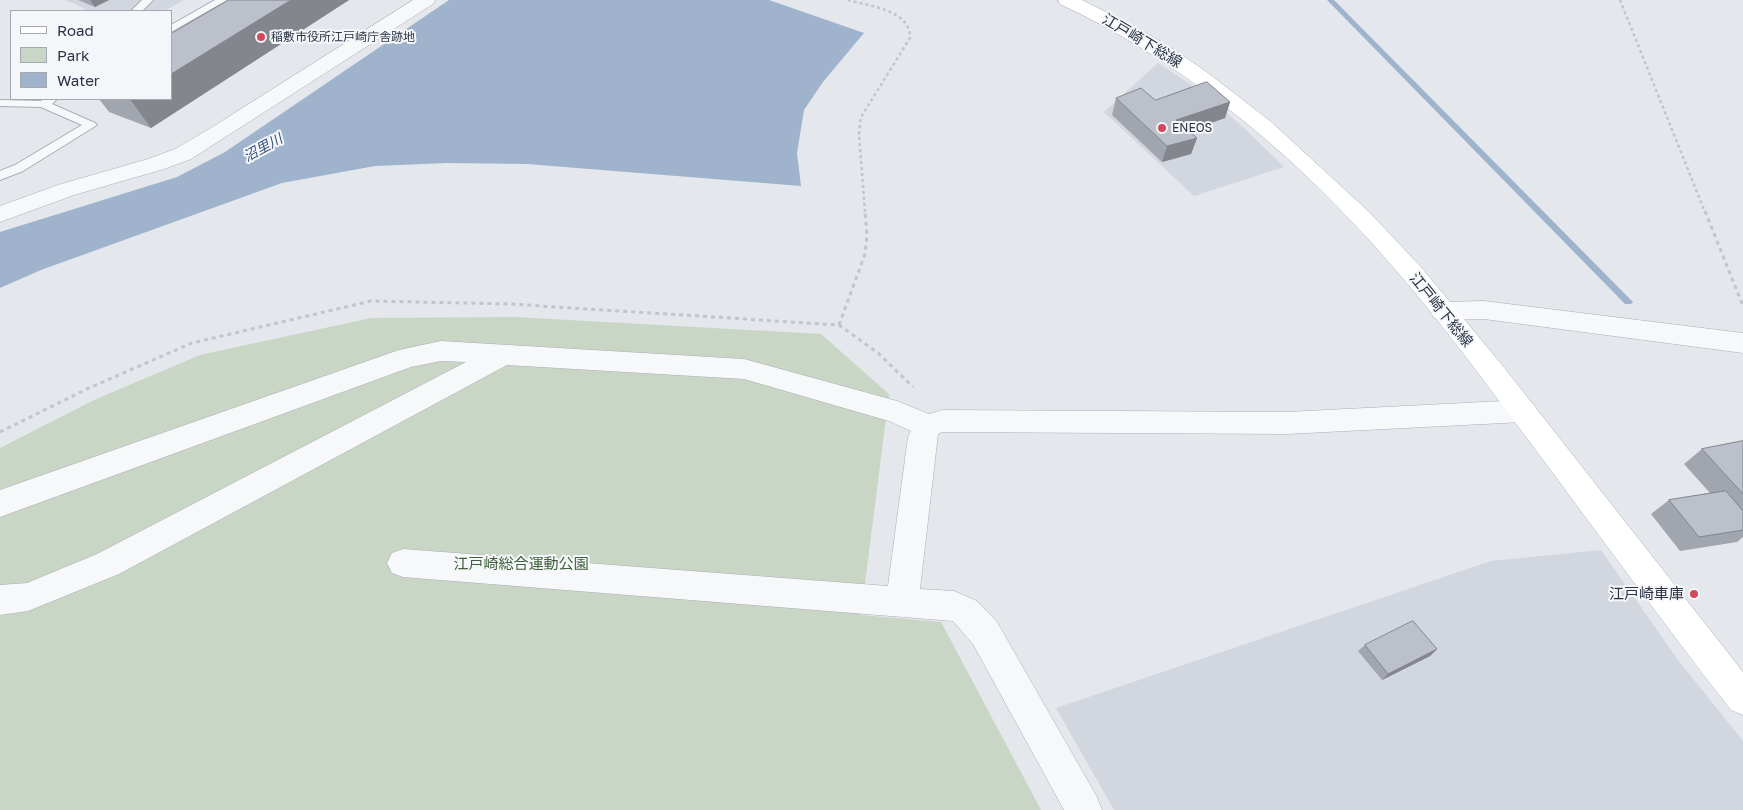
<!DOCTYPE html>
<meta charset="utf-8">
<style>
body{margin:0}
#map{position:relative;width:1743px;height:810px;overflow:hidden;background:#e4e7ec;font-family:"Golos Text",sans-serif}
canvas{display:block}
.legend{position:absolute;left:10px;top:10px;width:162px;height:90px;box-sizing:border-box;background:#f4f6f9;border:1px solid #a4a8b1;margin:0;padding:6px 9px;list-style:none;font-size:15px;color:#2b3445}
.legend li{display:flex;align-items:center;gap:10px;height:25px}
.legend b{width:25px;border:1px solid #a4a8b1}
</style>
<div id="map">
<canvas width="1743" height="810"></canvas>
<ul class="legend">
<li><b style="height:6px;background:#fff"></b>Road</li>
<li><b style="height:14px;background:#c9d6c5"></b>Park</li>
<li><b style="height:14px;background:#9fb4cc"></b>Water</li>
</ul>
</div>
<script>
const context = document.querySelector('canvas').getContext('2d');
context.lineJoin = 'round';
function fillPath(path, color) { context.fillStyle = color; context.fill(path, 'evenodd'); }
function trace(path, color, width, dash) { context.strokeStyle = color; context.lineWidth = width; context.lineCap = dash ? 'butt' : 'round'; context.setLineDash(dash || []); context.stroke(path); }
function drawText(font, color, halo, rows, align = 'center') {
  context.font = font + ' "Golos Text","Noto Sans JP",sans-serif'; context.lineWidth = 4; context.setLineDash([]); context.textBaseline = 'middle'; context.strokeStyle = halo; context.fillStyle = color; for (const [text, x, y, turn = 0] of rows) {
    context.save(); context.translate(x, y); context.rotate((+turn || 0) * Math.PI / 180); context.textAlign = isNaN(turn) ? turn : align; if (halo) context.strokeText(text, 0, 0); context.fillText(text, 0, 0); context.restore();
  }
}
const built = new Path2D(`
 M65,0H184L164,11H82L86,9Z
 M1158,63L1205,94L1244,128L1284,167L1194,196L1104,112Z
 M1601,550L1678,660L1743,741V810H1114L1056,708L1491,561Z`);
const green = new Path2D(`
 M515,317L821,334L889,394L861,615L941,622L1041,810H0V448L94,400L200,355L371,318Z`);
const water = new Path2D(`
 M449,0H769L864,33L823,82L804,110L797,153L801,186L527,164L446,163L375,166L282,183L41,270L0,288V232L177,177L225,152Z`);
const stream = new Path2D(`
 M1327,0H1334L1631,300L1633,302L1631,304H1625Z`);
const pathFar1 = new Path2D(`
 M848,0C869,6 911,10 910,38L861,117L859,134L865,212
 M1620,0L1705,212`);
const path = new Path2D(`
 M1705,211L1743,306
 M839,325L865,254L867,235L865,211
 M0,432L89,388L192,343L371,301L510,304L839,325L878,353L913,387`);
const service = new Path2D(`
 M142,0H153L142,11H131Z
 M215,0H227L171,32V25Z
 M44,99H57L52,104L95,123L97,125L23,171L0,180V171L15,165L82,125L41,107L0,106V100L41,101Z`);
const minor = new Path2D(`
 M413,0H435L433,4L191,159L164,169L74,195L0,222V206L58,185L148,159L175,149L211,128Z
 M1484,301L1743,333V353L1484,319L1443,320L1434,318L1430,311L1434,304L1443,302Z
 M441,341L744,359L897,401L929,414L942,410L1287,412L1523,400L1533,403L1537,411L1533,419L1523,422L1287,434L942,432L938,434L920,589L954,591L977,601L997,622L1097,797L1102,810H1064L973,644L953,621L403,577L392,573L387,563L392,553L403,549L888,586L908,437L911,431L889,421L744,379L507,365L119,574L28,611L0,615V585L27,583L97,554L466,362L441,361L411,367L0,517V490L399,350Z`);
const secondary = new Path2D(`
 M1058,0H1082L1143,31L1176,51L1208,73L1270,121L1368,211L1421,267L1506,370L1743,672V715L1731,710C1664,624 1600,536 1535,449C1483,379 1431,308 1372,243C1284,146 1179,60 1060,4Z`);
const wall = new Path2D(`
 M78,0H109L95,7Z
 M229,0H349L151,128L109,112L99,99H171Z
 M1116,98L1155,100L1230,102L1225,118L1188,131L1197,138L1191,154L1162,162L1112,115Z
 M1743,441V537L1737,542L1680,551L1651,514L1669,500L1710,493L1684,464L1702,449Z
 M1365,645L1437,649L1430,656L1382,680L1358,651Z`);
const shadedWall = new Path2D(`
 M90,0H109L95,7Z
 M291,0H349L151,128L130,99H171V74Z
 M1230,102L1225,118L1171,137L1176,120Z
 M1197,138L1191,154L1162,162L1167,146Z
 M1437,649L1430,656L1382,680L1388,674Z`);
const building = new Path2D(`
 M229,0H291L171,74V34Z
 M1207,82L1230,102L1176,120L1197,138L1167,146L1116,98L1141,88L1155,100Z
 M1743,441V494L1702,449Z
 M1726,491L1743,511V530L1699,537L1669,500Z
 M1413,621L1437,649L1388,674L1365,645Z`);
const markers = [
 [261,37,5,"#d1495b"],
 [1162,128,5,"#d1495b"],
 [1694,594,5,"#d1495b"]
];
const farPoinames = [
 ["稲敷市役所江戸崎庁舎跡地",271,37],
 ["ENEOS",1172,128]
];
const farWaternames = [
 ["沼里川",263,148,-29]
];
const streetNames = [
 ["江戸崎下総線",1142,41,31],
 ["江戸崎下総線",1441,310,51]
];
const parkNames = [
 ["江戸崎総合運動公園",521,564]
];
const poiNames = [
 ["江戸崎車庫",1684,594]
];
fillPath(built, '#d2d6de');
fillPath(green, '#c9d6c5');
fillPath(water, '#9fb4cc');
fillPath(stream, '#9fb4cc');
trace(service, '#a9aeb7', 2);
trace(minor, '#a9aeb7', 1);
trace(secondary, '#a9aeb7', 1);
trace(pathFar1, '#c2c5cb', 2.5, [3, 3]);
trace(path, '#c2c5cb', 3, [4, 4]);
fillPath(service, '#f7f8fa');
fillPath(minor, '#f7f8fa');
fillPath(secondary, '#fff');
fillPath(wall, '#a1a5ae');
fillPath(shadedWall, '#83868d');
fillPath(building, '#bbc0ca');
trace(building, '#83868d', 1);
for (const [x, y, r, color] of markers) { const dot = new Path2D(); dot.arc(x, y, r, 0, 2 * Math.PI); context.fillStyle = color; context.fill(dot); trace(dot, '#f4f6f9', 2); }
drawText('12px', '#2b3445', '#f4f6f9', farPoinames, 'left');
drawText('italic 14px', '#34527a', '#f4f6f9', farWaternames);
drawText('15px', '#2b3445', '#f4f6f9', streetNames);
drawText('15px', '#3f6138', '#f4f6f9', parkNames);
drawText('15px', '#2b3445', '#f4f6f9', poiNames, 'right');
</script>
